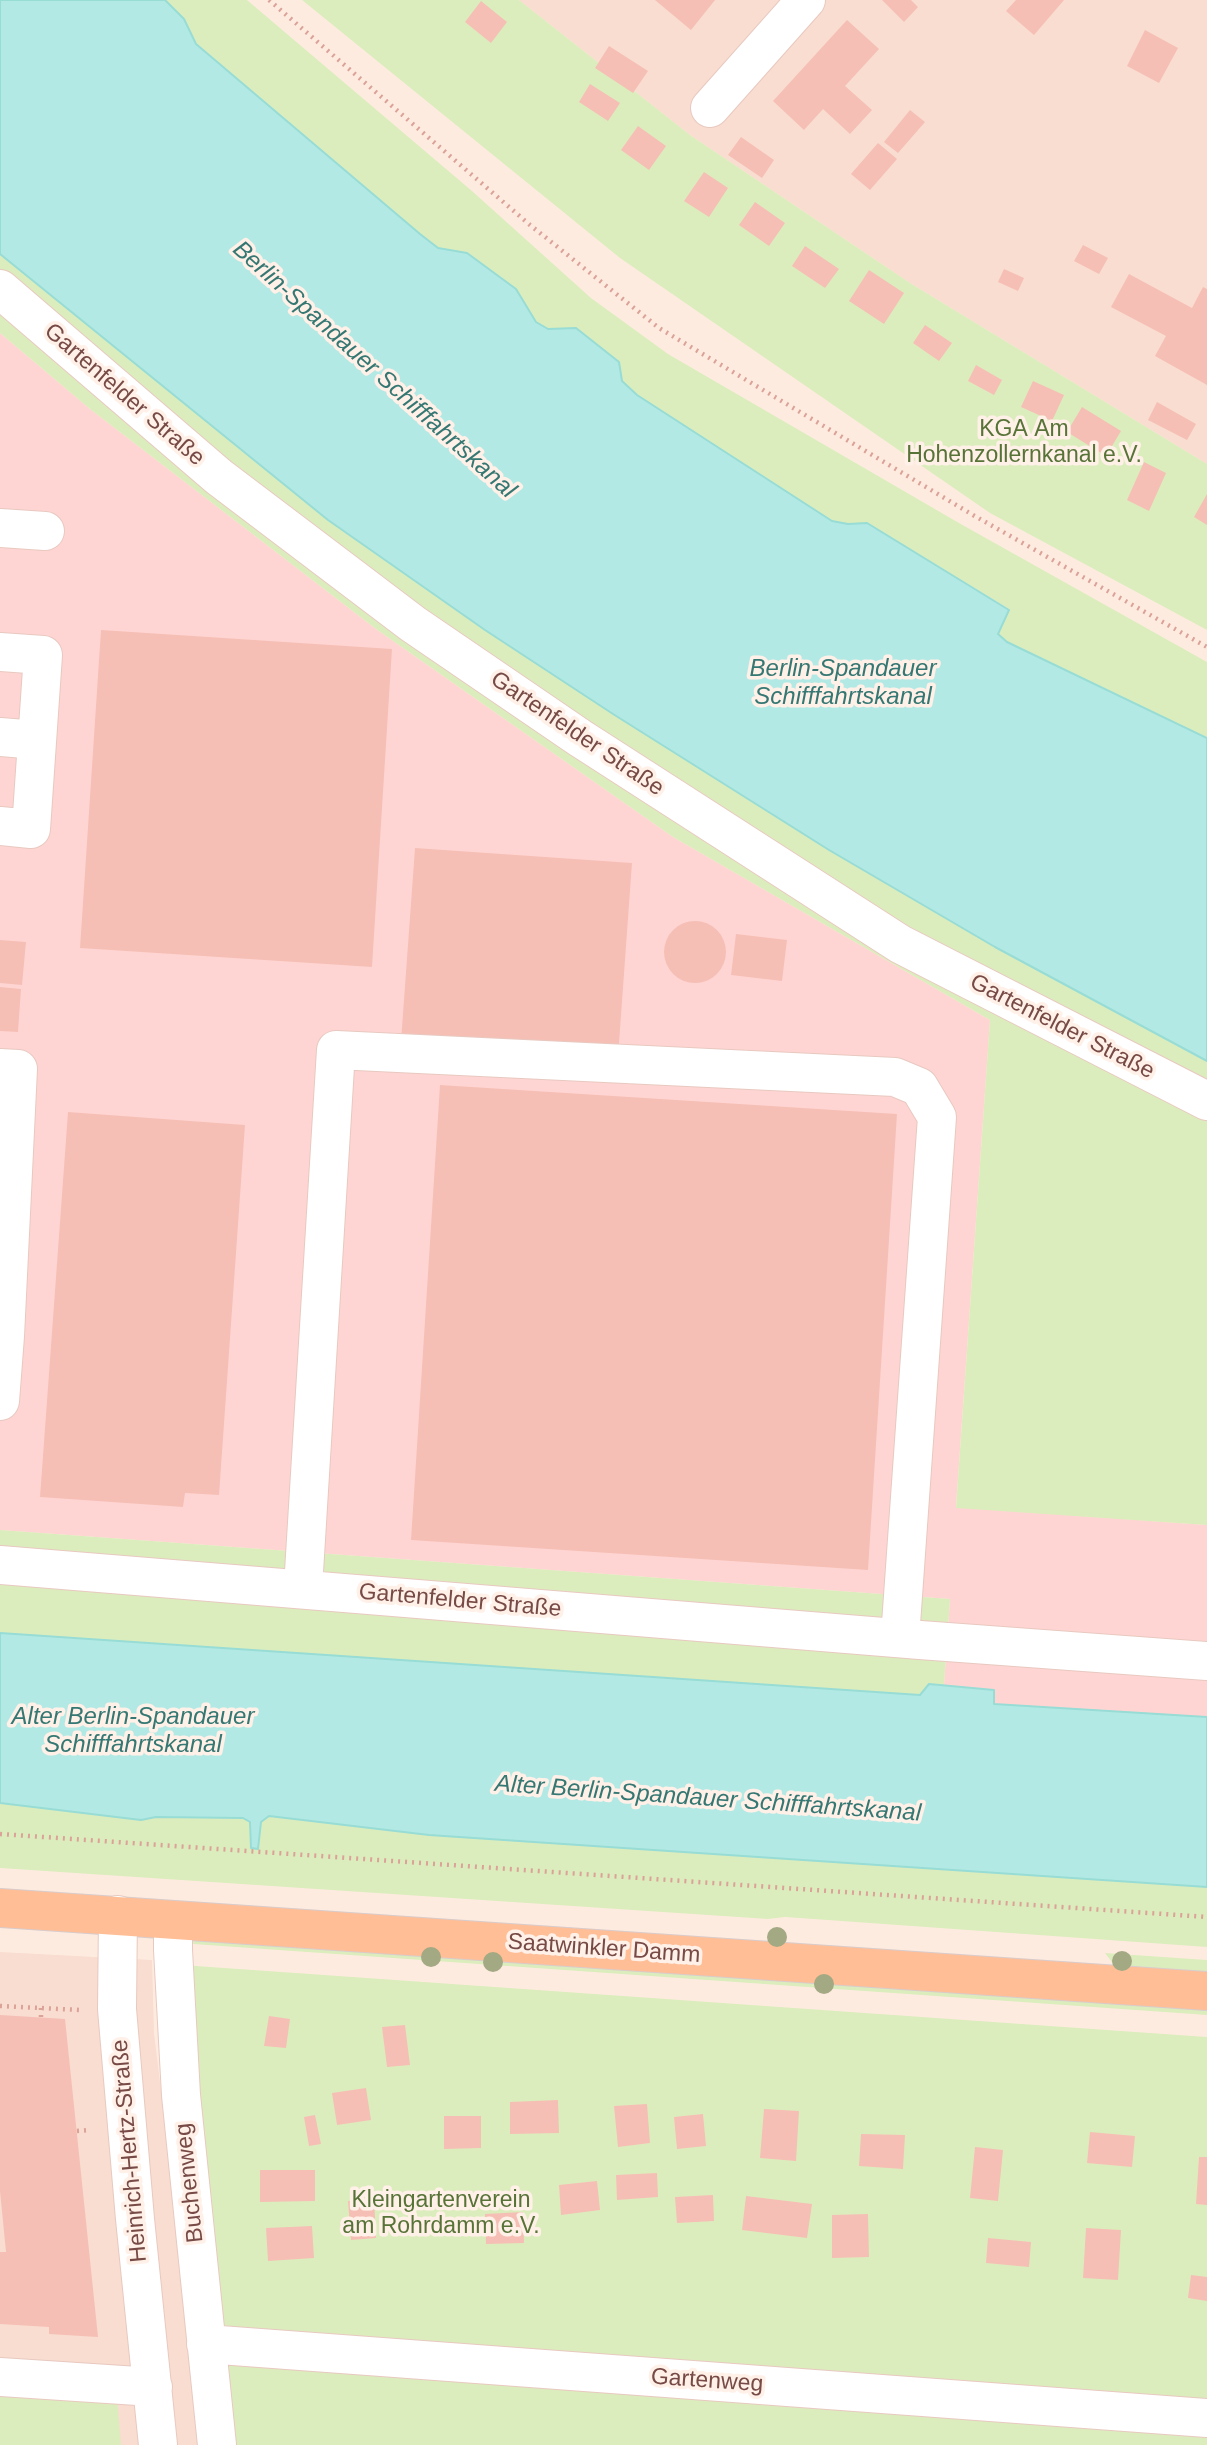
<!DOCTYPE html>
<meta charset="utf-8">
<style>
body{margin:0}
canvas{display:block;background:#feebe0}
</style>
<canvas width="1207" height="2445"></canvas>
<script>
const context = document.querySelector('canvas').getContext('2d');
context.lineJoin = 'round';
function fillPath(path, color) { context.fillStyle = color; context.fill(path, 'evenodd'); }
function trace(path, color, width, dash) { context.strokeStyle = color; context.lineWidth = width; context.lineCap = dash ? 'butt' : 'round'; context.setLineDash(dash || []); context.stroke(path); }
function drawText(font, color, halo, rows, align = 'center') {
  context.font = font + ' Arial,sans-serif'; context.lineWidth = 7; context.setLineDash([]); context.textBaseline = 'middle'; context.strokeStyle = halo; context.fillStyle = color; for (const [text, x, y, turn = 0] of rows) {
    context.save(); context.translate(x, y); context.rotate((+turn || 0) * Math.PI / 180); context.textAlign = isNaN(turn) ? turn : align; if (halo) context.strokeText(text, 0, 0); context.fillText(text, 0, 0); context.restore();
  }
}
const residential = new Path2D(`
 M519,0H1207V464L910,283L690,135Z
 M0,1952L152,1960L154,2033L204,2445H0Z`);
const commercial = new Path2D(`
 M0,333L90,409L376,629L673,837L990,1020L956,1507L1207,1525V1717L994,1704V1690L944,1685L950,1599L0,1530Z`);
const green = new Path2D(`
 M165,0H247L472,191L591,298L668,354L959,523L1207,662V738L1007,642L997,634L1009,609L867,523L848,524L832,521L637,395L622,381L536,322L516,289L467,253L438,248L420,234L196,44L184,19Z
 M302,0H519L690,135L910,283L1207,464V630L990,513L620,258Z
 M0,254L328,520L485,630L613,714L829,850L995,947L1207,1061V1525L956,1508L990,1020L673,837L376,629L90,409L0,333Z
 M0,1530L950,1599L944,1685L929,1684L921,1696L0,1633Z
 M0,1803L141,1820L156,1817L243,1818L250,1822L251,1848H258L261,1822L269,1816L429,1835L1207,1887V1947L785,1917L768,1919L0,1868Z
 M194,1937L1207,2007V2015L193,1944Z
 M1105,1953L1207,1960V1973L1115,1966Z
 M182,1965L1207,2037V2445H232Z
 M0,2390L117,2397L121,2445H0Z`);
const water = new Path2D(`
 M0,0H165L184,19L196,44L420,234L438,248L467,253L516,289L536,322L548,329L576,328L619,362L622,381L637,395L832,521L848,524L867,523L1009,610L998,634L1007,642L1207,738V1061L995,947L829,850L613,714L485,630L328,520L0,254Z
 M0,1633L920,1695L929,1684L994,1690V1704L1207,1717V1887L429,1835L269,1816L261,1822L258,1849L251,1848L250,1822L243,1818L156,1817L141,1820L0,1803Z`);
const building = new Path2D(`
 M655,0H715L691,30Z
 M882,0H911L918,7L904,22Z
 M1016,0H1064L1034,35L1006,11Z
 M481,1L507,22L491,43L465,22Z
 M847,20L879,49L845,86L872,110L850,134L823,109L804,130L773,101Z
 M1145,30L1178,48L1159,83L1127,66Z
 M609,46L648,71L633,93L595,68Z
 M590,84L620,103L608,121L579,102Z
 M910,110L925,122L898,153L884,142Z
 M638,126L666,146L649,170L621,150Z
 M741,137L774,160L762,178L728,155Z
 M878,143L897,159L870,190L851,174Z
 M704,172L728,188L709,217L684,201Z
 M755,202L785,223L769,246L739,225Z
 M1083,245L1108,258L1099,274L1074,261Z
 M805,246L839,269L825,288L792,266Z
 M1004,269L1024,278L1018,291L998,282Z
 M869,270L904,293L884,324L849,301Z
 M1129,274L1192,308L1203,287L1207,289V385L1155,356L1166,336L1111,307Z
 M925,325L952,343L939,361L913,343Z
 M976,365L1002,380L994,395L968,381Z
 M1033,381L1064,395L1052,421L1021,407Z
 M1157,402L1196,424L1187,440L1148,420Z
 M1082,407L1121,431L1106,456L1067,432Z
 M1144,462L1166,473L1149,511L1127,500Z
 M1207,494V525L1194,517Z
 M101,630L392,649L372,967L80,948Z
 M415,848L632,863L618,1057L401,1041Z
 M664 952a31 31 0 1 1 62 0a31 31 0 1 1-62 0Z
 M736,934L787,940L782,981L731,975Z
 M0,940L26,942L22,985L0,983Z
 M0,987L21,989L18,1032L0,1031Z
 M440,1085L897,1114L868,1570L411,1540Z
 M68,1112L245,1125L219,1495L185,1493L183,1507L40,1497Z
 M0,2015L65,2019L98,2337L49,2334V2327L0,2324V2252H6L0,2191Z
 M269,2016L290,2019L286,2048L264,2046Z
 M405,2025L410,2065L387,2067L382,2027Z
 M366,2088L371,2120L337,2125L332,2093Z
 M558,2100L559,2133L510,2134V2102Z
 M647,2104L650,2143L618,2147L614,2106Z
 M764,2109L799,2111L796,2161L760,2158Z
 M703,2114L706,2146L677,2149L674,2117Z
 M315,2115L321,2144L309,2146L304,2117Z
 M444,2116H481V2148L444,2149Z
 M1090,2132L1135,2136L1132,2167L1087,2163Z
 M861,2134L905,2135L903,2169L859,2166Z
 M975,2147L1003,2150L998,2201L970,2198Z
 M1199,2157H1207V2205L1196,2204Z
 M260,2170H315V2201L260,2202Z
 M657,2173L658,2197L617,2200L616,2175Z
 M597,2181L600,2210L561,2215L559,2185Z
 M713,2195L714,2221L677,2223L675,2197Z
 M746,2196L812,2204L807,2238L742,2230Z
 M374,2198L376,2238L351,2240L348,2201Z
 M523,2212L524,2243L486,2244L485,2214Z
 M868,2214L869,2257L832,2258V2215Z
 M312,2226L314,2258L268,2261L266,2228Z
 M1086,2228L1121,2230L1118,2280L1083,2278Z
 M988,2238L1031,2242L1029,2267L986,2263Z
 M1191,2275L1207,2277V2301L1188,2298Z`);
const path = new Path2D(`
 M269,0L530,225L659,328L973,515L1207,647
 M0,1834L1207,1917
 M0,2006L80,2010
 M41,2008V2017
 M77,2131L90,2130`);
const minor = new Path2D(`
 M710,108L806,0
 M0,289L219,477L413,624L580,738L900,944L1207,1101
 M0,528L45,531
 M0,652L43,655L31,829L0,826
 M0,737L37,740
 M0,1068L18,1069L5,1336L0,1401
 M0,1565L920,1640L1207,1661
 M303,1588L336,1050L895,1077L919,1087L937,1117L900,1638
 M118,1915L117,2009L135,2219L158,2445
 M173,1920V1950L181,2095L217,2445
 M206,2344L1207,2418
 M0,2377L153,2387`);
const major = new Path2D(`
 M0,1908L1207,1991`);
const trees = [
 [777,1937],
 [431,1957],
 [1122,1961],
 [493,1962],
 [824,1984]
];
const streetNames = [
 ["Gartenfelder Straße",124,395,41],
 ["Gartenfelder Straße",577,734,34],
 ["Gartenfelder Straße",1062,1027,27],
 ["Gartenfelder Straße",460,1601,5],
 ["Saatwinkler Damm",604,1949,4],
 ["Heinrich-Hertz-Straße",130,2151,-95],
 ["Buchenweg",190,2183,-96],
 ["Gartenweg",707,2381,4]
];
const parkNames = [
 ["KGA Am",1024,430],
 ["Hohenzollernkanal e.V.",1024,456],
 ["Kleingartenverein",441,2201],
 ["am Rohrdamm e.V.",441,2227]
];
const waterNames = [
 ["Berlin-Spandauer Schifffahrtskanal",374,370,42],
 ["Berlin-Spandauer",843,669],
 ["Schifffahrtskanal",843,697],
 ["Alter Berlin-Spandauer",133,1717],
 ["Schifffahrtskanal",133,1745],
 ["Alter Berlin-Spandauer Schifffahrtskanal",708,1799,4]
];
fillPath(residential, '#f9ddd0');
fillPath(commercial, '#ffd5d3');
fillPath(green, '#dcedbd');
fillPath(water, '#b3e9e4');
trace(water, '#98dcd6', 2);
fillPath(building, '#f6bfb5');
trace(minor, '#e8c9c0', 40);
trace(major, '#d9cccb', 40);
trace(path, '#dba298', 4.5, [2, 5]);
trace(minor, '#fff', 38);
trace(major, '#ffbe96', 38);
context.fillStyle = '#a2a983';
for (const [x, y] of trees) { context.beginPath(); context.arc(x, y, 10, 0, 2 * Math.PI); context.fill(); }
drawText('23px', '#774a45', '#fff0e8', streetNames);
drawText('23px', '#577337', '#fff0e8', parkNames);
drawText('italic 24px', '#357772', '#fff0e8', waterNames);
</script>
